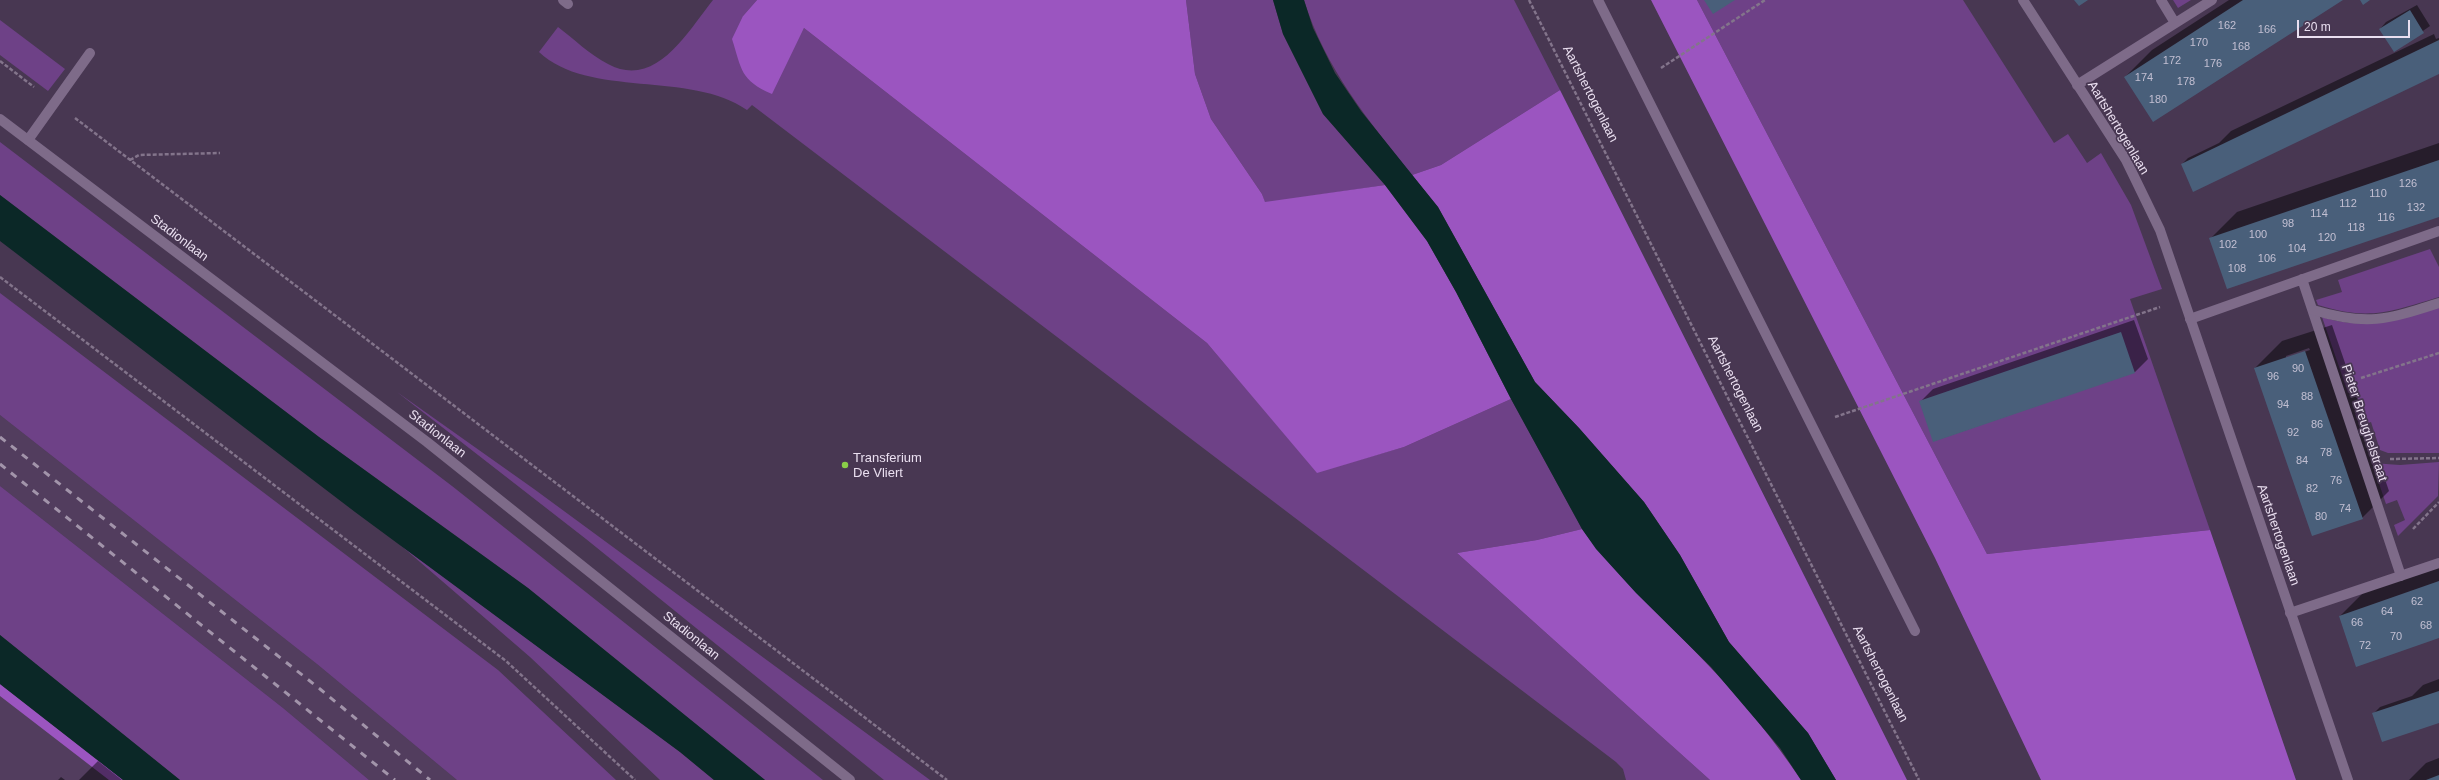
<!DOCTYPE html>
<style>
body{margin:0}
#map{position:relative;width:2439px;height:780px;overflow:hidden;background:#483752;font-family:Helvetica,sans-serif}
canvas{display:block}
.scale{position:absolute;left:2297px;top:20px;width:113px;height:18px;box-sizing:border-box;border:2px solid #eadff0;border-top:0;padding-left:5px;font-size:12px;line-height:14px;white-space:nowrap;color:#eadff0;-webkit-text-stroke:3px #483752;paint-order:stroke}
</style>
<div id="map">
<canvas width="2439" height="780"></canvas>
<div class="scale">20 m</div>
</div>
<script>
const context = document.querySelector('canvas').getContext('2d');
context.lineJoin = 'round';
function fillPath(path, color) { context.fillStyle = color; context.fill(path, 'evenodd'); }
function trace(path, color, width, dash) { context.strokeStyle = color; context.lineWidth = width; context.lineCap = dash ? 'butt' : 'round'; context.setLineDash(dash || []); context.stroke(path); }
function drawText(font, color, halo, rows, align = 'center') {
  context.font = font + ' Helvetica,sans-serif'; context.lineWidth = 3.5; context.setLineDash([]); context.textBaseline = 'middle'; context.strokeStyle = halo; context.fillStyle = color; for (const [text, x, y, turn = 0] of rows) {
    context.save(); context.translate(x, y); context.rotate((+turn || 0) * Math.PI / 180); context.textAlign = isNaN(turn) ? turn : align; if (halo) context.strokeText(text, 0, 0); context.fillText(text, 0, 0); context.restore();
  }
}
const built = new Path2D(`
 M0,415L317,664L457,780H369L283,708L0,486Z
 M0,684L123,780H0Z`);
const green = new Path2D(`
 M713,0H757L743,16L787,61L804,28L1207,343L1317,472L1404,447L1511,399L1582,529L1537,540L1457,553L1710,780H1626L1623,769L1616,762L752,105L747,110C690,70 589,99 539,52L558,27C574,39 590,55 608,64C656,90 688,31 713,0Z
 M1186,0H1273L1283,34L1323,114L1385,185L1265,203L1262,194L1211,119L1195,74Z
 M1304,0H1514L1560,90L1441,165L1412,175C1368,120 1325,68 1304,0Z
 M1697,0H1963L2054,143L2068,134L2087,163L2101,153L2131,205L2162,289L2130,299L2210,530L1987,554Z
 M2173,0H2191L2178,8Z
 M0,20L65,69L48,91L0,55Z
 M0,142L452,486L823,780H765L528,588L319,437L0,195Z
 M2430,249L2439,267V297C2390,312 2369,321 2318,305L2316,300L2342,292L2338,280Z
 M0,293L498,670L616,780H457L317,664L0,415Z
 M2439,307V453H2388L2380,450L2371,422L2360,426L2355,414L2362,411L2355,390L2348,393L2322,317C2366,331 2397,319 2439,307Z
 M397,392L534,489L930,780H884L586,539Z
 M2439,462L2438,496L2398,536L2394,525L2405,520L2397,500L2386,504L2372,463L2400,465Z
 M0,486L283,708L369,780H180L0,635Z
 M398,543L680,752L714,780H660L530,657Z`);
const forest = new Path2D(`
 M757,0H1186L1195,74L1211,119L1262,194L1265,202L1385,185L1427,241L1456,292L1511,399L1404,447L1317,473L1207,343L804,28L772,94C740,80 742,70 732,39L743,16Z
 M1651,0H1697L1987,554L2210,530L2296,780H2041L1935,558Z
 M1560,90L1907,780H1836L1808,733L1729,642L1680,555L1644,502L1579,428L1535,382L1438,207L1412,175L1441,165Z
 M1582,529C1619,580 1667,621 1710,667C1743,701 1774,740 1801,780H1710L1457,553L1537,540Z
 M0,684L123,780H109L0,696Z`);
const water = new Path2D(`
 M1273,0H1304L1313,28L1335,73L1361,111L1438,207L1535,382L1579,428L1644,502L1680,555L1729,642L1808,733L1836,780H1801L1780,748L1711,667L1636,593L1596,549L1582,529L1511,399L1456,292L1427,241L1385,185L1323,114L1283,34Z
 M0,195L319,437L528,588L765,780H714L680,752L355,512L0,241Z
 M0,635L180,780H123L0,684Z`);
const shadow = new Path2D(`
 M2229,0H2340L2125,77L2152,50Z
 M2417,5L2430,26L2394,51L2380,29L2386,22Z
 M2434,34L2436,39L2439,38V73L2182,164L2188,158L2219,143L2231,131Z
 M2439,143V216L2210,239L2237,212Z
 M2134,320L2148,359L2135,372L1934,441L1920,402L1933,389Z
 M2332,325L2389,491L2362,518L2255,368L2282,341ZM2309,348L2310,350L2286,358V356Z
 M2439,564V637L2340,616L2367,589Z
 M2439,679V722L2373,714L2380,707L2412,696L2423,685Z
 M2439,758V780H2409L2426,763Z
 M98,761L122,780H79Z
 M61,777L65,780H58Z`);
const building = new Path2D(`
 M1704,0H1735L1713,14Z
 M2074,0H2088L2079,6Z
 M2243,0H2343L2153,122L2124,77Z
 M2360,0H2370L2363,5Z
 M2410,10L2424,33L2394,52L2379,29Z
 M2439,40V74L2193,192L2181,164Z
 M2439,160V217L2227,289L2209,238Z
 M2121,332L2135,373L1933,442L1919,401Z
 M2305,351L2363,519L2312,536L2254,368Z
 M2439,581V638L2356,667L2339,616Z
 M2439,691V723L2382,742L2372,713Z
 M2439,775V780H2426Z`);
const path = new Path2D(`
 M1529,0L1919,780
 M0,61L34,87
 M1661,68L1765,0
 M75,118L947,780
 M130,160L139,155L220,153
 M0,277L506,661L635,780
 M2361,378L2439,353
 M1835,417L2160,307
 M2390,459L2439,458
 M2413,529L2439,502`);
const service = new Path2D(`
 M563,0L568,4
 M1598,0L1915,631
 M28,140L90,53`);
const pedestrian = new Path2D(`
 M2161,0L2175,23
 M2077,85L2212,0
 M2302,279L2401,576
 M2190,319L2439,231
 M2290,613L2439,563`);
const minor = new Path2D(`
 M2023,0L2126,160L2160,230L2348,780
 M2313,310C2367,326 2386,320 2439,303`);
const secondary = new Path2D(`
 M0,119L427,442L850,780`);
const rail = new Path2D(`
 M0,437L320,689L430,780
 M0,464L395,780`);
const markers = [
 [845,465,4,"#89cf48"]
];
const numberNames = [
 ["162",2227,26],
 ["166",2267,30],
 ["170",2199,43],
 ["168",2241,47],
 ["172",2172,61],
 ["176",2213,64],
 ["174",2144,78],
 ["178",2186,82],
 ["180",2158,100],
 ["126",2408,184],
 ["110",2378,194],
 ["112",2348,204],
 ["132",2416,208],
 ["114",2319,214],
 ["116",2386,218],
 ["98",2288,224],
 ["118",2356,228],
 ["100",2258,235],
 ["120",2327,238],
 ["102",2228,245],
 ["104",2297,249],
 ["106",2267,259],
 ["108",2237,269],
 ["90",2298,369],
 ["96",2273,377],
 ["88",2307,397],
 ["94",2283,405],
 ["86",2317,425],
 ["92",2293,433],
 ["78",2326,453],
 ["84",2302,461],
 ["76",2336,481],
 ["82",2312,489],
 ["74",2345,509],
 ["80",2321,517],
 ["62",2417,602],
 ["64",2387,612],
 ["66",2357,623],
 ["68",2426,626],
 ["70",2396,637],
 ["72",2365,646]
];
const streetNames = [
 ["Aartshertogenlaan",1590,94,63],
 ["Aartshertogenlaan",2118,128,59],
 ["Stadionlaan",179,238,37],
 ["Aartshertogenlaan",1735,384,63],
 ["Pieter Breughelstraat",2364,423,72],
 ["Stadionlaan",437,434,38],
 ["Aartshertogenlaan",2278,535,71],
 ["Stadionlaan",691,636,39],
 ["Aartshertogenlaan",1880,674,63]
];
const poiNames = [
 ["Transferium",853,458],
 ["De Vliert",853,473]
];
fillPath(built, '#523d5e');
fillPath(green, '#6e4187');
fillPath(forest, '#9b55c0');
fillPath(water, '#0b2827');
fillPath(shadow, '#0007');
fillPath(building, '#495f7a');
trace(path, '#83748b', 2.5, [4, 2]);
trace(service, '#7e6b89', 10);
trace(pedestrian, '#7e6b89', 10);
trace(minor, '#7e6b89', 10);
trace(secondary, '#7e6b89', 10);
trace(rail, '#a294aa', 3, [7, 7]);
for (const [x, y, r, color] of markers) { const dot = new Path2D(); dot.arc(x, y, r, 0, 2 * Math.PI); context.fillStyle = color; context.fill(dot); trace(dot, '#483752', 1.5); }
drawText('11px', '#c2bfd2', null, numberNames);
drawText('13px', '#eadff0', '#483752', streetNames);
drawText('13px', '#eadff0', '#483752', poiNames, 'left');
</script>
